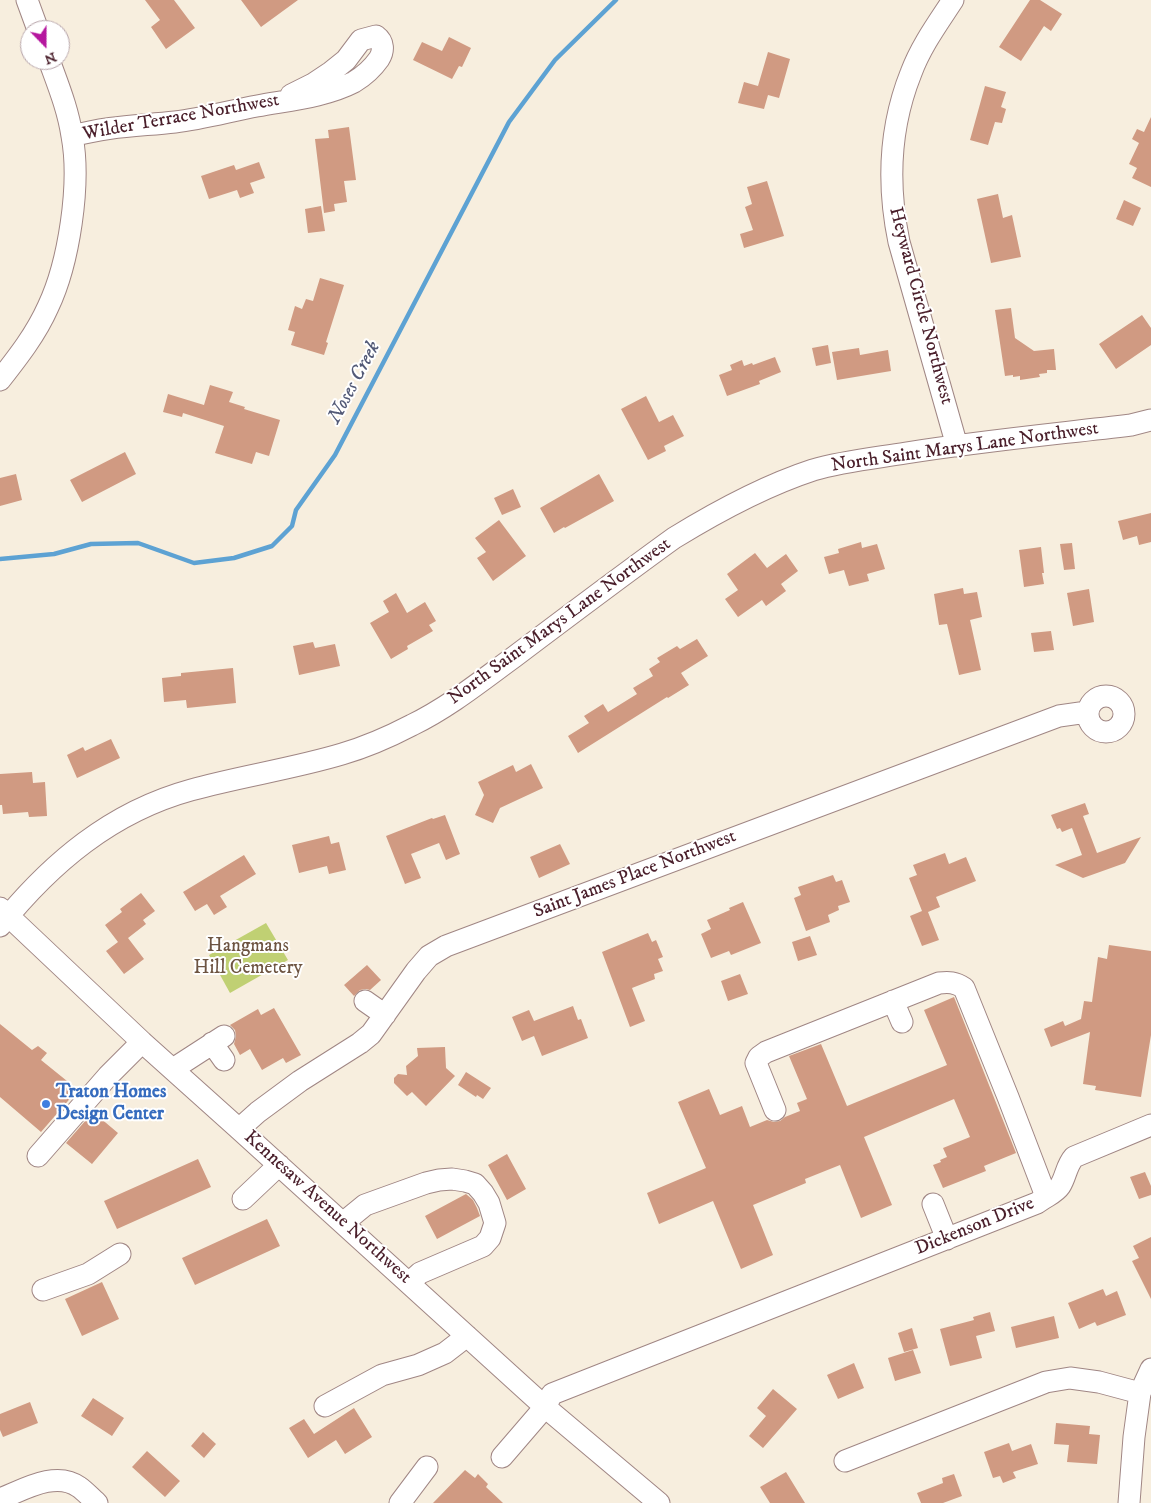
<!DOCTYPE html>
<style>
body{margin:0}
#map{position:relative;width:1151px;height:1503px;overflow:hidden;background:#f7eede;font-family:"IM FELL DW Pica",serif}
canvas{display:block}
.north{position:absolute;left:20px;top:20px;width:50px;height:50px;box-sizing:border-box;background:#fff;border:1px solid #b7a5aa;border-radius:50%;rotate:158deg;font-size:14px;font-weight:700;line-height:20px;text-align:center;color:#4a1f2b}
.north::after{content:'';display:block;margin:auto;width:18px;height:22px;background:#b5179e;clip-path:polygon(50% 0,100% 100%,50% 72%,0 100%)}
</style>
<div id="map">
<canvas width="1151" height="1503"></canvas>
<div class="north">N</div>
</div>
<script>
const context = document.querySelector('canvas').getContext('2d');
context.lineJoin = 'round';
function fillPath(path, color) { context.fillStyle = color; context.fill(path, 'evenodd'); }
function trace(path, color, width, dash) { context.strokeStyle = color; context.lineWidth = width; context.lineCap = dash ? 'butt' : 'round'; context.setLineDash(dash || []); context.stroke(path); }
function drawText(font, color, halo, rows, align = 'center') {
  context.font = font + ' "IM FELL DW Pica",serif'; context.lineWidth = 4; context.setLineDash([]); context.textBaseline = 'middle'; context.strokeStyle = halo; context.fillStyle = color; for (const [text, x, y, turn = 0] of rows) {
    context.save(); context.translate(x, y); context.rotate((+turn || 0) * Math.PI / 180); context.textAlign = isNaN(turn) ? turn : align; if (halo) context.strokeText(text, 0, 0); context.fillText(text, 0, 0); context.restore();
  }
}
const green = new Path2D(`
 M266,923L288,960L230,993L209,955Z`);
const stream = new Path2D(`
 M0,559L54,554L91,544L138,543L194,563L234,558L272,546L292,526L296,510L335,455L509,122L555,60L616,0`);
const building = new Path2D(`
 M145,0H174L195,28L166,49L151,27L160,20Z
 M241,0H298L261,27Z
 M1030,0H1040L1062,14L1051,31L1044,26L1021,61L999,47Z
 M449,37L471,48L462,67L459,66L452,79L413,60L422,42L442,51Z
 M768,52L790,59L779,98L768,95L764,109L738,103L744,82L758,86Z
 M985,86L1006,92L1001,107L1006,109L1002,123L995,122L988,145L970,140Z
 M1151,117V187L1132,178L1137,168L1129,164L1139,143L1132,139L1137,129L1144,132Z
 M349,127L356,180L344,181L347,202L334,204L335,211L324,213L315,139L329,138L328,130Z
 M259,162L265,178L250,183L254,193L240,198L237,190L209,199L201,176L234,165L236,170Z
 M767,181L784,236L744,248L740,234L753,230L745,207L752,204L747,187Z
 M998,194L1003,218L1012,215L1021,257L991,263L977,199Z
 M1124,200L1141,208L1133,226L1116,219Z
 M321,206L325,231L308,233L305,209Z
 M320,278L344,285L326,342L328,343L324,355L291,345L295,332L288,330L295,306L302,309L306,299L313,301Z
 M1011,308L1015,338L1034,351L1054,349L1056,370H1047V373L1039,374L1040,377L1020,380V376L1013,377V375L1005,376L995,310Z
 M1142,315L1151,328V345L1116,369L1099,344Z
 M828,345L831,363L816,366L812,348Z
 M859,348L860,355L888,350L891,371L837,380L832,352Z
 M775,357L781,372L759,381L760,384L727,396L719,375L732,370L730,365L742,360L744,366L752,363L753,365Z
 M210,385L233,392L229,402L245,407L244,409L280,420L269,456L256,452L252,464L215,453L224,426L183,413L182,417L163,412L168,394L204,405Z
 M646,396L659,422L673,415L684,436L664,446L666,451L648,460L621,409Z
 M125,452L136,474L82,502L70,480Z
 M16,474L22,500L0,506V478Z
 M599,474L614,501L565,528L564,527L554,533L540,508Z
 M513,489L521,507L502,515L494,498Z
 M1151,513V542L1139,545L1137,536L1123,540L1118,521Z
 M499,520L526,556L493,581L477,558L486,552L475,538Z
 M861,542L862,548L877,544L885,569L867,574L869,581L849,586L844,570L829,574L824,557L839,553L838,549Z
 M1072,543L1075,569L1064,570L1060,544Z
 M1041,547L1044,573H1042L1044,584L1024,587L1019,550Z
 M755,553L767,568L786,554L798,571L781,584L786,591L766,606L762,600L738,617L725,599L738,590L727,574Z
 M963,588L964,594L977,592L982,617L970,620L981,670L959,675L947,624L939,625L934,594Z
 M1089,589L1094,622L1073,626L1067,593Z
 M396,593L407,613L425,602L436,621L429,625L433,631L407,646L408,649L391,659L370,623L389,612L383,601Z
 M1051,631L1054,650L1034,652L1031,633Z
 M697,639L708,656L681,673L689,685L668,698L667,697L578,753L568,736L589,723L584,716L603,704L608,712L637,694L633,688L653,676L649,669L660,662L657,658L677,646L680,649Z
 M313,642L315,648L335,644L340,666L299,675L293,646Z
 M233,668L236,703L187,708L186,700L164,702L162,678L181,676V673Z
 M111,739L120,758L77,778L67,755L83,747L85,751Z
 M531,764L543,788L500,808L493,823L475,815L484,795L478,782L513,765L516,772Z
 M32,772L33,783L45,782L47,816L29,817L28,812L3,814L2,805H0V774Z
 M1085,803L1089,814L1083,816L1097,853L1141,837L1125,863L1083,878L1055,865L1082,855L1072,828L1062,832L1060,828L1057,829L1051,815Z
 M445,815L460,854L446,860L439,843L411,854L421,878L405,884L386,836L432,818L433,819Z
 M329,836L331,844L339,842L346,870L329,874L327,866L299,873L292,845Z
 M560,844L570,864L539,878L530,857Z
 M945,853L949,864L966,857L976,881L936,897L940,907L928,912L939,940L922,946L910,916L922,911L909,878L917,875L913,865Z
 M244,855L256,874L220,896L227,907L214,915L207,904L195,911L183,892Z
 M833,875L836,882L842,880L850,902L838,906L839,910L828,915L830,922L806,931L794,898L801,895L798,887Z
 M141,893L155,911L143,920L146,924L128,938L144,959L124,974L106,951L118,942L105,925L122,912L120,909Z
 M743,902L761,943L731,955L729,951L711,958L701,934L711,929L707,920L730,910L729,908Z
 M648,933L652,942L656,940L663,957L658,959L663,971L654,974L655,979L632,988L645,1021L630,1027L602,952Z
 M810,936L817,955L798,961L792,942Z
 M1109,945L1151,951V1035L1141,1097L1095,1090L1096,1086L1083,1084L1090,1032L1051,1047L1044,1029L1063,1021L1065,1026L1081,1019L1084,1001L1092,1002L1098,957L1107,959Z
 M367,965L381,980L370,990L366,989L360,990L354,996L344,985Z
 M740,974L748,994L728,1001L721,981Z
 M954,997L1016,1153L984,1166L986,1171L943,1188L933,1165L941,1162L940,1160L947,1157L943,1148L970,1137L954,1099L864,1137L892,1205L861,1218L840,1165L805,1179L806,1183L753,1205L773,1255L741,1269L713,1201L659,1224L647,1193L706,1168L678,1102L709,1089L720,1115L742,1106L750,1127L767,1120L774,1122L780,1121L785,1117L800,1111L797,1103L807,1099L789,1056L821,1044L847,1106L947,1065L924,1010Z
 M573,1006L578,1020L581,1019L588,1038L542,1056L534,1036L522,1041L512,1017L529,1010L534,1021Z
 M274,1008L301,1055L286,1063L283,1058L262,1070L250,1049L240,1055L234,1044L236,1036L235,1030L230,1025L258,1009L261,1015Z
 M0,1024L32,1050L38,1046L47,1053L41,1060L67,1081L62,1085L74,1094L41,1132L0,1097Z
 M445,1047L446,1068L455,1076L426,1106L412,1092L407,1096L394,1083V1078L398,1074L407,1075L406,1066L418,1056L417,1048Z
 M466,1072L491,1088L483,1099L477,1095L476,1097L458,1085Z
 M93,1112L118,1133L92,1164L66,1143Z
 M507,1154L526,1189L507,1200L488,1165Z
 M198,1159L211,1187L117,1229L104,1201Z
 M1145,1172L1151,1186V1195L1139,1199L1130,1177Z
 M466,1194L473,1200L477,1208L480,1216L437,1239L425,1216Z
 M267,1219L280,1246L195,1285L182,1258Z
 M1151,1237V1299L1132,1261L1139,1258L1133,1246Z
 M102,1282L119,1319L82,1336L65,1299Z
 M1103,1289L1106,1296L1117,1291L1126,1315L1097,1326L1095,1322L1079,1329L1068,1303Z
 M990,1312L995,1331L976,1336L982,1358L950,1366L940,1329L974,1320L973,1317Z
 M1054,1316L1059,1338L1016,1348L1011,1327Z
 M912,1328L918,1348L904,1352L898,1333Z
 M913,1350L921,1373L895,1381L888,1358Z
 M854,1363L864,1388L838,1399L827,1375Z
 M773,1389L797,1409L763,1448L749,1436L766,1416L757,1408Z
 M93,1398L124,1418L112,1436L81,1416Z
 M30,1402L38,1423L3,1437L0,1430V1414Z
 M354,1408L372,1437L345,1454L336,1440L308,1458L289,1428L304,1419L314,1434Z
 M1056,1423L1090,1426L1089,1434L1100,1435L1097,1464L1067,1462L1069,1445L1054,1444Z
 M203,1432L216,1444L204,1458L191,1446Z
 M1009,1443L1012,1451L1031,1444L1038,1464L1013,1472L1016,1478L1003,1483L1000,1476L993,1478L984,1452Z
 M147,1451L180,1481L165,1497L132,1467Z
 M465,1470L475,1478L478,1474L488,1484L486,1487L503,1503H433Z
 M786,1472L805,1503H770L760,1487Z
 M954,1474L962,1496L943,1503H921L917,1493L943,1483L942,1478Z`);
const minor = new Path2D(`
 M27,0L38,30
 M953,0C938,23 921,46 911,73C889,128 887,184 899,242L957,446
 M73,136C108,126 139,126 175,122C202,119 230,111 257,106C289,100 325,97 354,82C364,76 372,69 379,59C384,51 384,42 376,36L361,40L346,60L331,72L313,84L291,95L289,100
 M0,380C18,357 36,334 48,307C69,263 81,184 72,136C68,109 58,85 49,60
 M1088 714a18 18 0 1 1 36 0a18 18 0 1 1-36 0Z
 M0,908L142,1042L239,1129L545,1407L659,1503
 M0,926C51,863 111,812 191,790C241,776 292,769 342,754C366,747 389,737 412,725C449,707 481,681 514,657C567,617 620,577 674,538C718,511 764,486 813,470C843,461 875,458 906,453C981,441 1056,434 1131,425L1151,420
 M365,1001L385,1015
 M893,1001L902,1022
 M212,1043L224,1060
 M173,1069L224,1036
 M239,1129L258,1112L300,1081L360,1043L371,1034L416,971L429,956L446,946L1059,716L1087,712
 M38,1156L108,1076L142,1042
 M243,1199L279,1165
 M1043,1199C1049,1195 1056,1192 1060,1186C1066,1177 1066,1166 1074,1157L1151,1125
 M933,1204L947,1239
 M343,1223L365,1205L426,1183L439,1180L452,1179L465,1181L475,1184L483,1193L489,1203L495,1223L490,1238L483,1246L420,1273L409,1283
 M43,1290L88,1274L120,1254
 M325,1406L382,1375L418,1365L445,1353L467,1336
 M502,1457L545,1407L552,1394L1037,1203L1043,1199L1044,1191L1008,1097L964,988C955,982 949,982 939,983L766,1052L759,1057L756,1063L775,1110
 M845,1461L1046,1382L1070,1378L1099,1382L1140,1393
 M0,1499C23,1490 56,1470 79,1487C85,1491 91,1498 97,1503
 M400,1503L427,1467
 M1129,1503L1134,1437L1140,1393L1151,1369`);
const markers = [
 [46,1104,5,"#3f7fe0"]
];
const streetNames = [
 ["Wilder Terrace Northwest",181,118,-10],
 ["Heyward Circle Northwest",920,306,75],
 ["North Saint Marys Lane Northwest",965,448,-8],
 ["North Saint Marys Lane Northwest",560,622,-36],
 ["Saint James Place Northwest",635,875,-21],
 ["Kennesaw Avenue Northwest",327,1208,42],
 ["Dickenson Drive",975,1227,-22]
];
const parkNames = [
 ["Hangmans",248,947],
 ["Hill Cemetery",248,969]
];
const shopNames = [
 ["Traton Homes",56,1093],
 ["Design Center",56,1115]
];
const waterNames = [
 ["Noses Creek",355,383,-62]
];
fillPath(green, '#c0d073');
trace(stream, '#5da2d3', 4.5);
fillPath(building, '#d09a82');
trace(minor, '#a08684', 23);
trace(minor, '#fff', 21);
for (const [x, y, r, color] of markers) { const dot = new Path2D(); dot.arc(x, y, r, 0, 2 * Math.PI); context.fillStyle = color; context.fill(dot); trace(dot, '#fff', 2); }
drawText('19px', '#4a1f2b', '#fff', streetNames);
drawText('19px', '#6d5441', '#fff', parkNames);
drawText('bold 19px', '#366cbe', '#fff', shopNames, 'left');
drawText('italic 20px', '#535a77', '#fff', waterNames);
</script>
